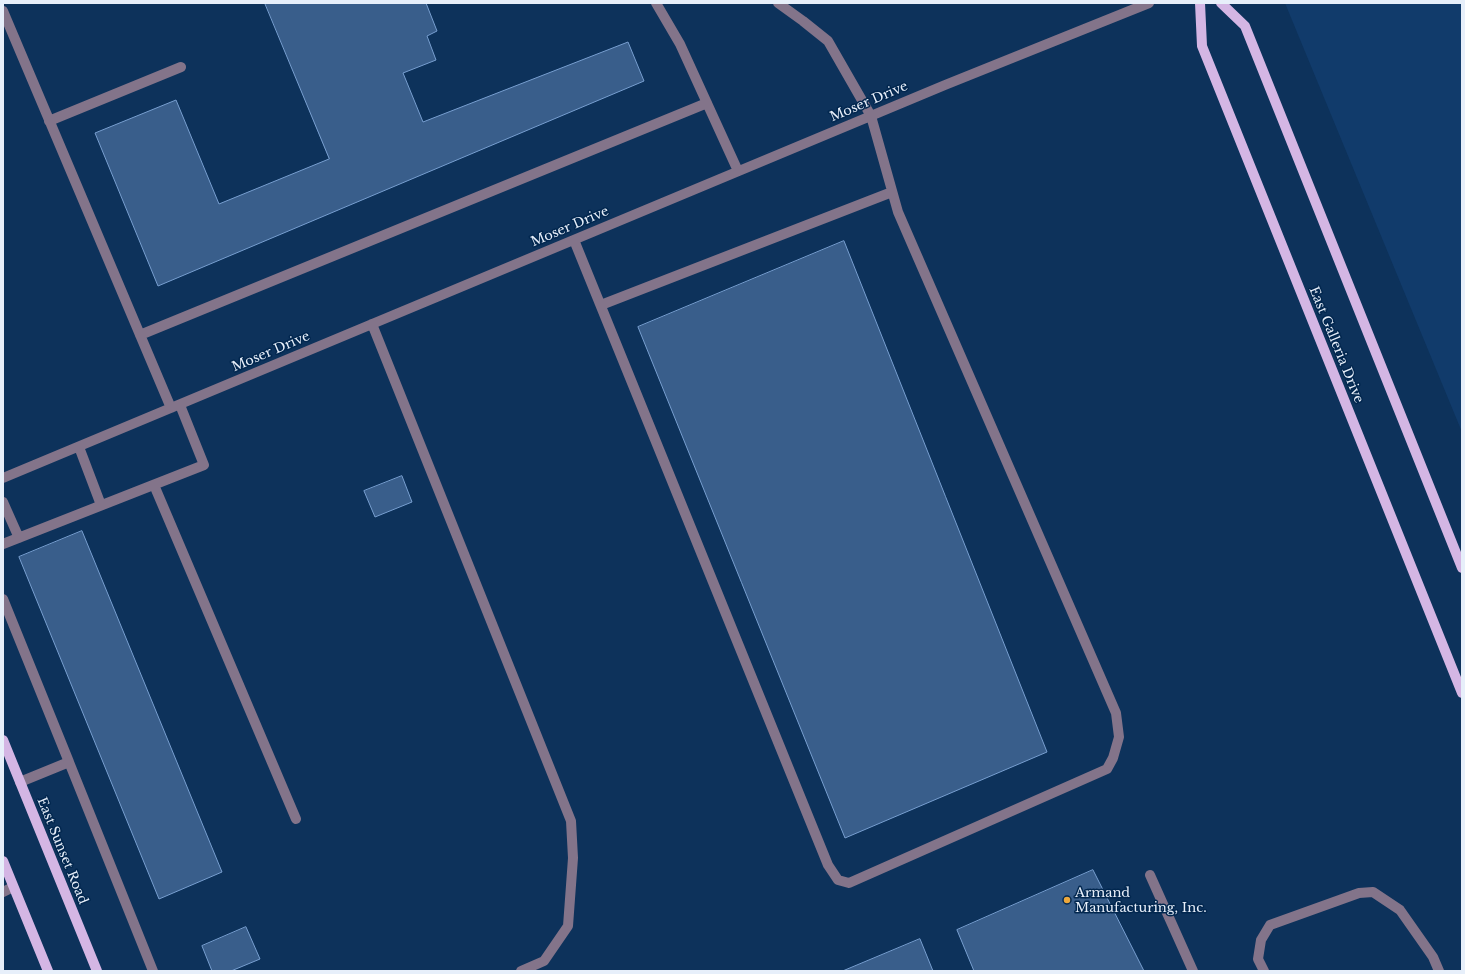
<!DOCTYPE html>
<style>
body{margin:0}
#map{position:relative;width:1465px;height:974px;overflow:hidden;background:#0d325b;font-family:"Libre Baskerville",serif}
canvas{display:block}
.frame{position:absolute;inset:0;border:4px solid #e7effa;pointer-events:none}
</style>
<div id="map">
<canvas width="1465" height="974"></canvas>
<div class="frame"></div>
</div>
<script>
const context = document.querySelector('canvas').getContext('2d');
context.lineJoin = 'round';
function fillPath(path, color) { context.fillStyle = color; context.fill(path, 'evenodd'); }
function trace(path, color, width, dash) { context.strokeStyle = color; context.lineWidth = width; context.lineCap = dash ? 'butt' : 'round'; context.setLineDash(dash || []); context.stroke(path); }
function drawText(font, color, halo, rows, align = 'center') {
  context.font = font + ' "Libre Baskerville",serif'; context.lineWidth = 3; context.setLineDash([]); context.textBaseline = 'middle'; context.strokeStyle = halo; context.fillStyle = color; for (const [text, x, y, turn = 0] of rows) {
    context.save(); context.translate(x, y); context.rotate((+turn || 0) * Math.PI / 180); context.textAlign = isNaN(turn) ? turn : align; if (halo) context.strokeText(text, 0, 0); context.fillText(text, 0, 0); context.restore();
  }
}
const built = new Path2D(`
 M1285,3H1462V432L1299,37Z`);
const building = new Path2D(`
 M265,3H426L437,31L427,36L436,60L403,73L423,122L628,42L644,81L158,286L95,133L176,100L219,204L329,159Z
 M844,241L1047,752L845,838L638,327Z
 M402,476L412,502L375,517L364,491Z
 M82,531L222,872L159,899L19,557Z
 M1093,870L1144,971H974L957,930Z
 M246,927L260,959L231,971H212L202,946Z
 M920,939L933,971H843Z`);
const minor = new Path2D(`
 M656,3L680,44L738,171
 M3,11L171,408
 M49,121L181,67
 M574,240L828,865L838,880L849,883L1107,769L1113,758L1119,737L1116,713L898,212L871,116L828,41L803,21L778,3
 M601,305L892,192
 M372,324L571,821L573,858L568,926L544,961L521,971
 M140,335L707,103
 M79,447L101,505
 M3,478L945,85L1149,3
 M154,485L296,819
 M3,502L19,538
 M3,544L204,465L180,405
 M3,599L69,762
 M20,782L69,762L153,971
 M1150,875L1193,971
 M3,892L13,887
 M1264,971L1258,959L1261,940L1270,925L1359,893L1373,892L1400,910L1433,957L1439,971`);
const major = new Path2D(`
 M1200,3L1202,46L1462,693
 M1221,3L1245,26L1462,568
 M3,740L97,971
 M3,861L48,971`);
const markers = [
 [1067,900,4,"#eda83c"]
];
const streetNames = [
 ["Moser Drive",869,102,-23],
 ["Moser Drive",570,227,-23],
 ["East Galleria Drive",1336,345,68],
 ["Moser Drive",271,352,-23],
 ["East Sunset Road",62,851,68]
];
const poiNames = [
 ["Armand",1075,893],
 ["Manufacturing, Inc.",1075,908]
];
fillPath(built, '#113b6b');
fillPath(building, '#395e8b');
trace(building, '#789fd0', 1);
trace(minor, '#83748a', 10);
trace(major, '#d4b6e4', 10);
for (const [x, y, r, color] of markers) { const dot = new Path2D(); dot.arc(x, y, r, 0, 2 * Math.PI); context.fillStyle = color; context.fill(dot); trace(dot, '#02274f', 1.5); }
drawText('13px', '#e7effa', '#02274f', streetNames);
drawText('13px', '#e7effa', '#02274f', poiNames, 'left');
</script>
